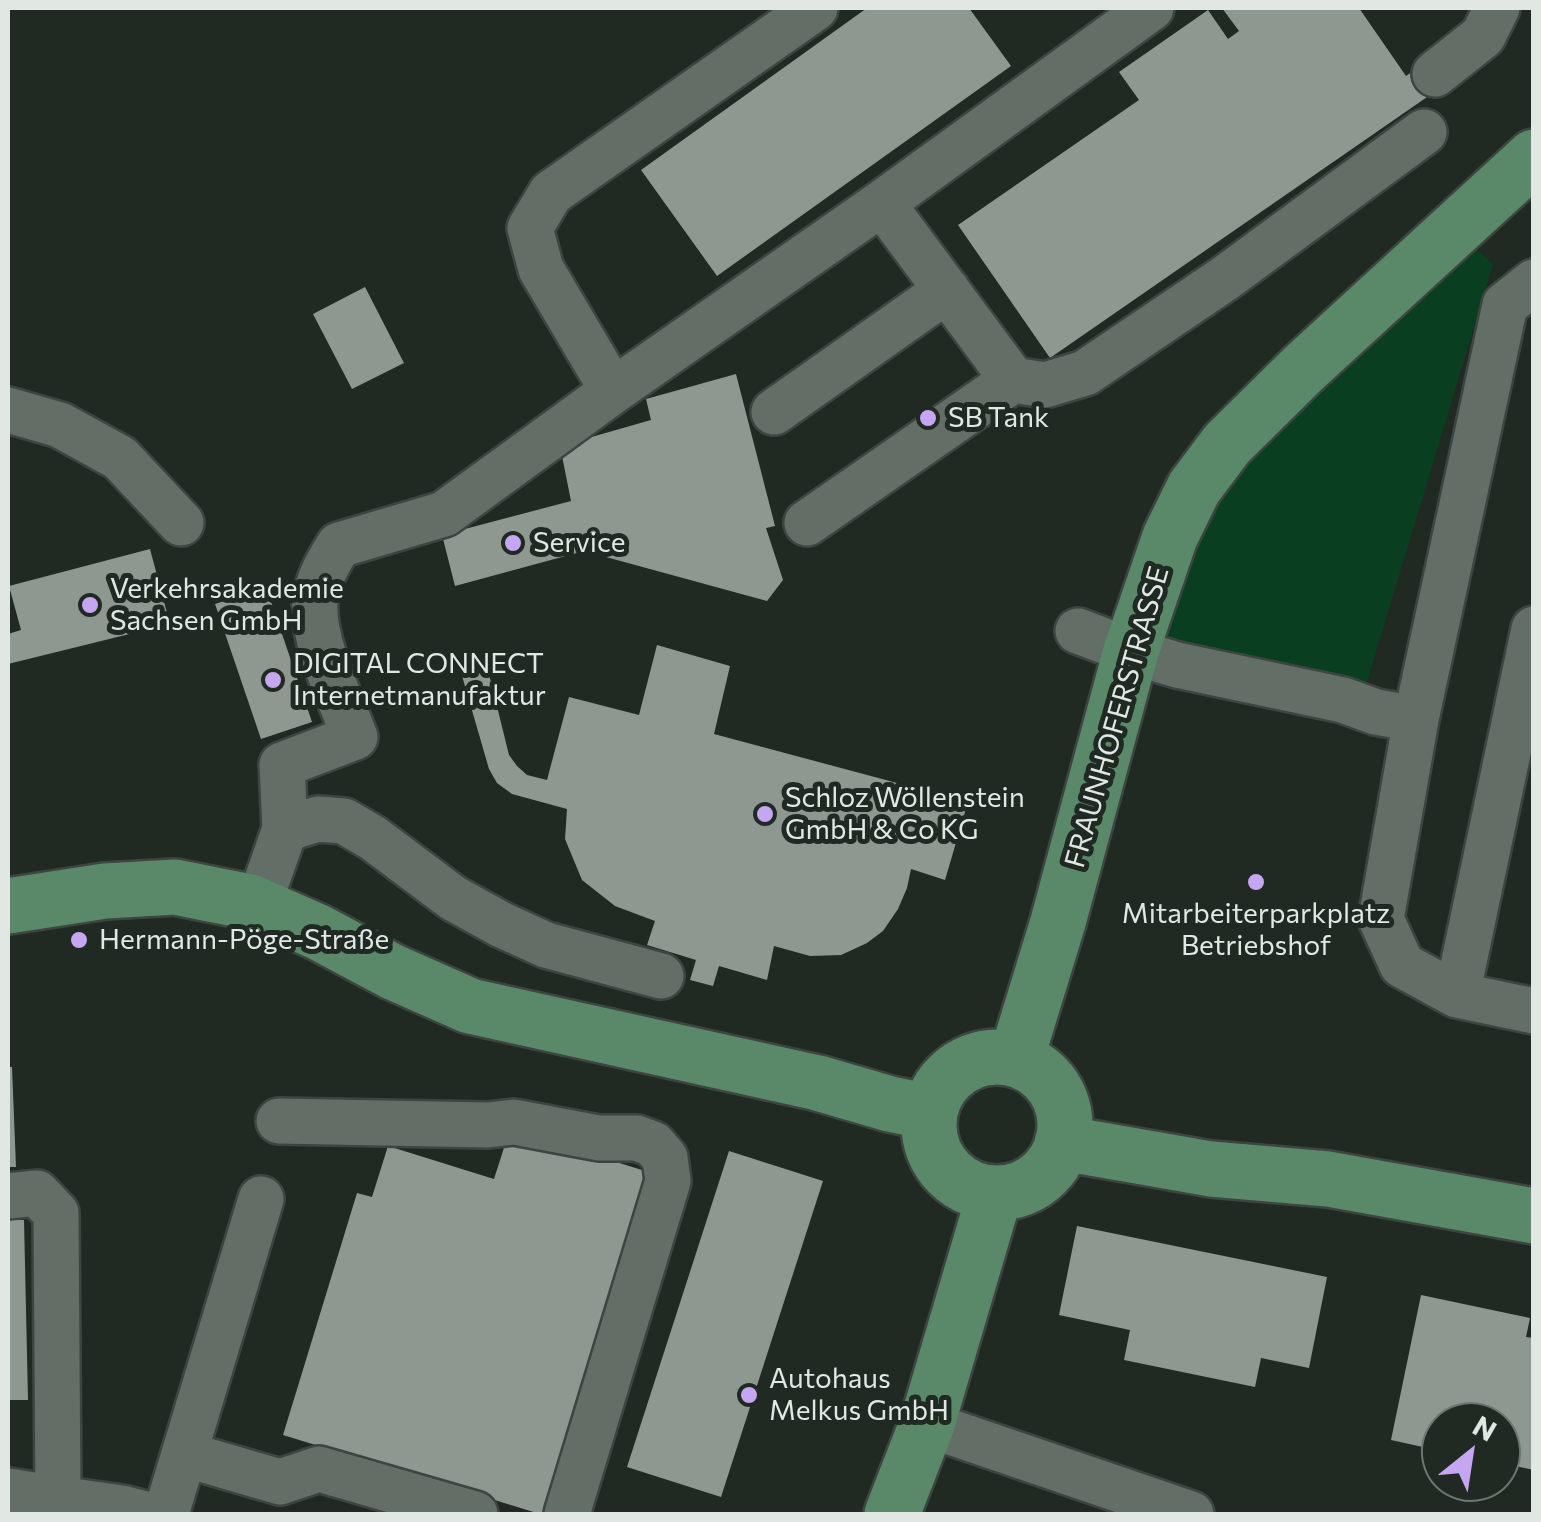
<!DOCTYPE html>
<meta charset="utf-8">
<style>
body{margin:0}
#map{position:relative;width:1541px;height:1522px;overflow:hidden;background:#202a23;font-family:Commissioner,sans-serif}
canvas{display:block}
.frame{position:absolute;inset:0;border:10px solid #e1e8e3;pointer-events:none}
.north{position:absolute;left:1421px;top:1402px;width:100px;height:100px;box-sizing:border-box;background:#202a23;border:2px solid #6d7670;border-radius:50%;rotate:30deg;font-size:28px;font-weight:700;line-height:40px;text-align:center;color:#e1e8e3}
.north::after{content:'';display:block;margin:auto;width:35px;height:45px;background:#c6a6f0;clip-path:polygon(50% 0,100% 100%,50% 72%,0 100%)}
</style>
<div id="map">
<canvas width="1541" height="1522"></canvas>
<div class="frame"></div>
<div class="north">N</div>
</div>
<script>
const context = document.querySelector('canvas').getContext('2d');
context.lineJoin = 'round';
function fillPath(path, color) { context.fillStyle = color; context.fill(path, 'evenodd'); }
function trace(path, color, width, dash) { context.strokeStyle = color; context.lineWidth = width; context.lineCap = dash ? 'butt' : 'round'; context.setLineDash(dash || []); context.stroke(path); }
function drawText(font, color, halo, rows, align = 'center') {
  context.font = font + ' Commissioner,sans-serif'; context.lineWidth = 10; context.setLineDash([]); context.textBaseline = 'middle'; context.strokeStyle = halo; context.fillStyle = color; for (const [text, x, y, turn = 0] of rows) {
    context.save(); context.translate(x, y); context.rotate((+turn || 0) * Math.PI / 180); context.textAlign = isNaN(turn) ? turn : align; if (halo) context.strokeText(text, 0, 0); context.fillText(text, 0, 0); context.restore();
  }
}
const green = new Path2D(`
 M1454,230L1493,264L1360,705L1131,651L1170,537Z`);
const building = new Path2D(`
 M867,8H969L1011,66L717,276L641,170Z
 M1222,8H1359L1406,76L1426,62L1443,86L1050,358L958,225L1139,100L1119,72L1208,10L1228,39L1239,31Z
 M365,287L404,363L352,389L313,314Z
 M736,374L775,526L766,528L783,580L767,601L584,551L455,586L442,535L571,501L560,446L651,420L646,399Z
 M150,549L170,624L8,664V634L21,630L9,586Z
 M266,587L312,722L261,739L215,604Z
 M657,645L730,666L714,734L968,802L945,880L911,869L907,888L898,909L883,931L867,943L841,955L810,956L774,946L767,980L719,966L713,986L690,980L696,960L647,945L655,921L615,906L582,880L565,839L567,809L512,794L497,783L489,769L460,669L486,662L509,755L517,766L527,775L547,780L569,697L639,715Z
 M8,1067H12L16,1167H8Z
 M510,1129L658,1175L553,1514H540L283,1435L357,1193L372,1197L388,1146L494,1179Z
 M729,1151L823,1181L721,1497L627,1467Z
 M8,1220H24L28,1400H8Z
 M1077,1226L1327,1277L1309,1368L1261,1358L1255,1387L1124,1360L1130,1330L1059,1315Z
 M1421,1295L1530,1318L1526,1337L1534,1338V1470L1501,1463V1422H1441V1451L1391,1440Z`);
const minor = new Path2D(`
 M1435,74L1483,36L1497,8
 M882,203L1013,380L1045,385L1085,373L1224,279L1424,132
 M1534,282L1505,305L1416,719L1381,919L1402,965L1457,995L1534,1011
 M613,391L541,269L530,228L551,193L815,8
 M8,410L60,425L120,458L181,523
 M774,412L947,290
 M807,523L1013,380
 M1078,631L1131,651L1177,665L1343,700L1376,712L1416,719
 M285,829L318,819L344,821L373,838L453,898L502,925L546,945L661,976
 M258,906L285,829L282,765L355,737C341,700 312,641 315,602C317,581 328,562 339,545L444,514L613,391L882,203L1151,8
 M1457,995L1534,629
 M279,1121L488,1125L514,1122L599,1138H637L653,1144L665,1158L668,1181L567,1514
 M8,1196L37,1193L56,1213L58,1499L122,1508L145,1514
 M927,1424L1191,1514
 M184,1454L280,1482L319,1469L475,1514
 M8,1491L58,1499V1514
 M166,1514L261,1199`);
const major = new Path2D(`
 M8,906L105,891L175,887L250,902L318,932L393,972L470,1006L818,1083L890,1104L929,1112
 M929 1125a68 68 0 1 1 136 0a68 68 0 1 1-136 0Z
 M1016,1059L1058,922L1131,651L1170,537L1194,488L1227,444L1303,369L1534,157
 M1062,1143L1211,1169L1328,1179L1534,1216
 M892,1514L927,1424L995,1193`);
const markers = [
 [928,418,10,"#c6a6f0"],
 [513,543,10,"#c6a6f0"],
 [90,605,10,"#c6a6f0"],
 [273,680,10,"#c6a6f0"],
 [765,814,10,"#c6a6f0"],
 [1256,882,10,"#c6a6f0"],
 [79,940,10,"#c6a6f0"],
 [749,1395,10,"#c6a6f0"]
];
const poiNames = [
 ["SB Tank",948,418],
 ["Service",533,543],
 ["Verkehrsakademie",110,589],
 ["Sachsen GmbH",110,621],
 ["DIGITAL CONNECT",293,664],
 ["Internetmanufaktur",293,696],
 ["Schloz Wöllenstein",785,798],
 ["GmbH & Co KG",785,830],
 ["Mitarbeiterparkplatz",1256,914,"center"],
 ["Betriebshof",1256,946,"center"],
 ["Hermann-Pöge-Straße",99,940],
 ["Autohaus",769,1379],
 ["Melkus GmbH",769,1411]
];
const streetNames = [
 ["FRAUNHOFERSTRASSE",1117,717,-74]
];
fillPath(green, '#0a3e21');
fillPath(building, '#8d9990');
trace(minor, '#3d4540', 50);
trace(major, '#3d4540', 60);
trace(minor, '#636f66', 45);
trace(major, '#5a896a', 55);
for (const [x, y, r, color] of markers) { const dot = new Path2D(); dot.arc(x, y, r, 0, 2 * Math.PI); context.fillStyle = color; context.fill(dot); trace(dot, '#202a23', 4); }
drawText('28px', '#e1e8e3', '#202a23', poiNames, 'left');
drawText('28px', '#e1e8e3', '#202a23', streetNames);
</script>
